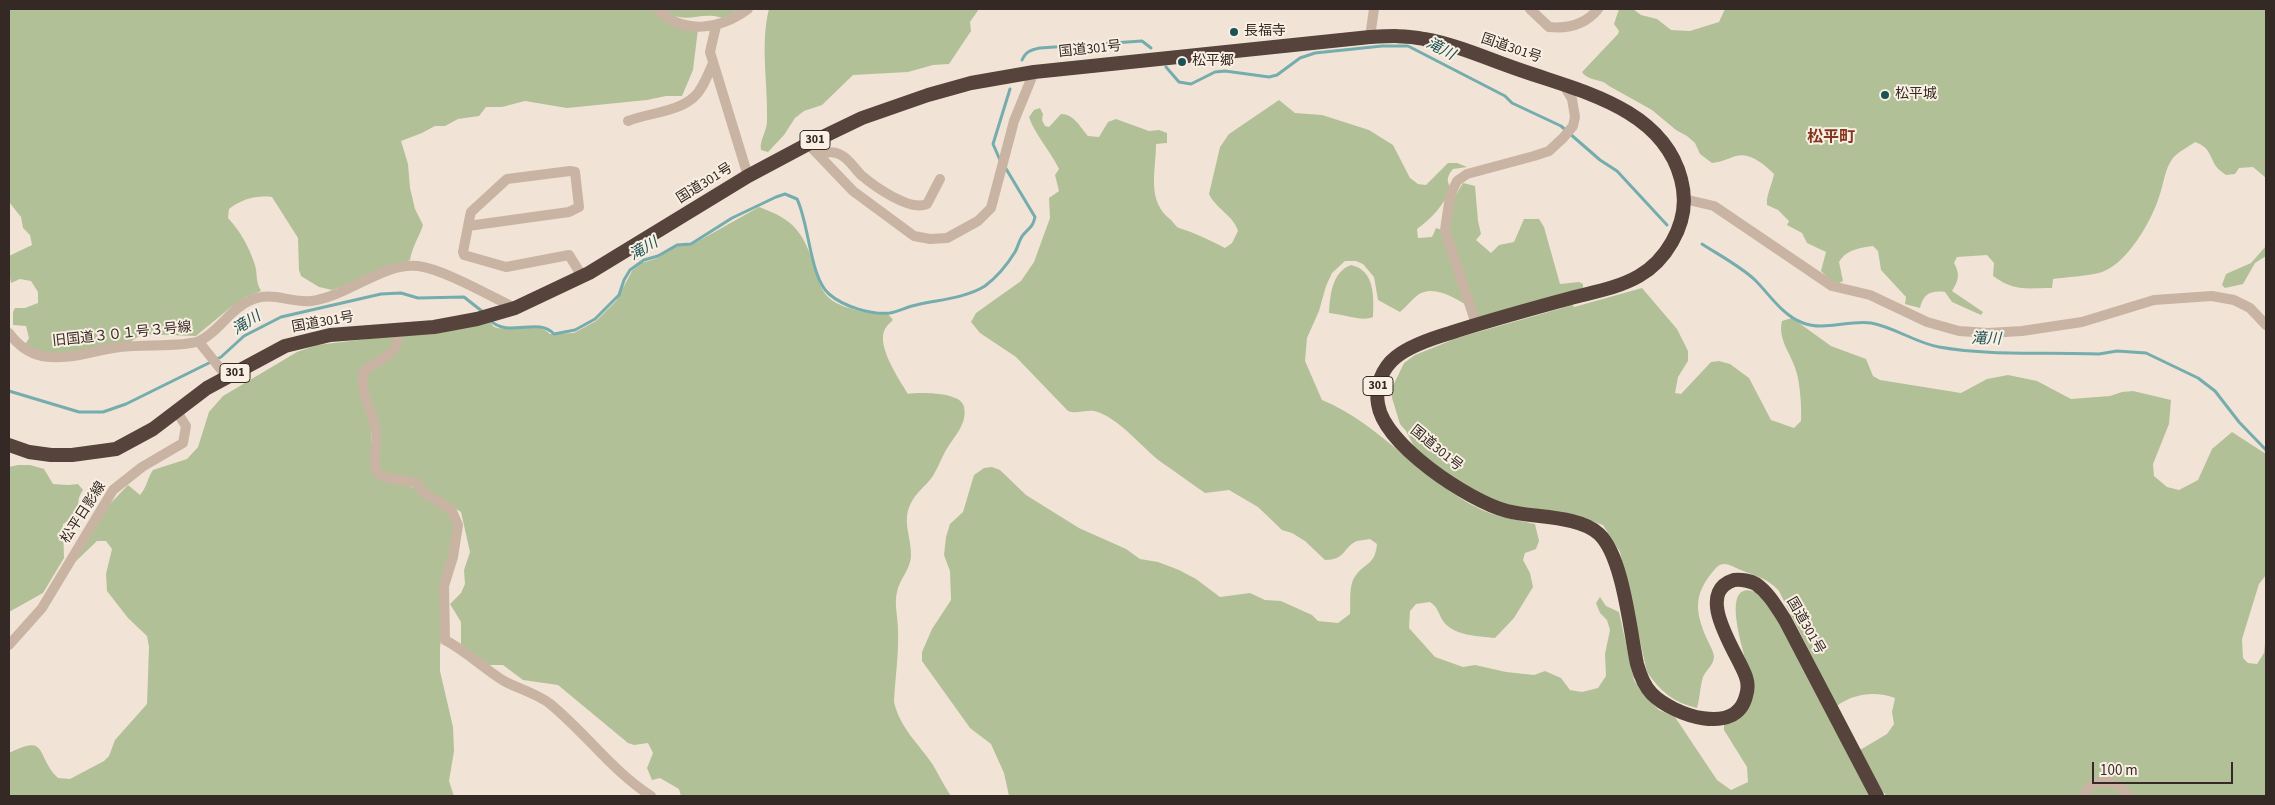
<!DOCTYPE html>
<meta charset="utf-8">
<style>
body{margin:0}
#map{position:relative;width:2275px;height:805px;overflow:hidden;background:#f1e4d6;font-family:"Source Sans 3",sans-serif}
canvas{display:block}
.frame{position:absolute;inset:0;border:10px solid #342925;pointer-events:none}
.scale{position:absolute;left:2092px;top:762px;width:141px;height:22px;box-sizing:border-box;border:2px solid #342925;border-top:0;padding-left:6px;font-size:15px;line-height:18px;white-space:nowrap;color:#342925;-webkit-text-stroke:4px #f9efe2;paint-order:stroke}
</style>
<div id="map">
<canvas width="2275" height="805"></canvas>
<div class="frame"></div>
<div class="scale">100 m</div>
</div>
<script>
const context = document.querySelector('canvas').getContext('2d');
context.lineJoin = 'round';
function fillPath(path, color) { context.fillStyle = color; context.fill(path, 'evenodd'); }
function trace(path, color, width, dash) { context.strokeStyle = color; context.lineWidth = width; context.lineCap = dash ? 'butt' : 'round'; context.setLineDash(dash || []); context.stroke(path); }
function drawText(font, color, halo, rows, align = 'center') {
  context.font = font + ' "Source Sans 3","Noto Sans JP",sans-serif'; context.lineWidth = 4; context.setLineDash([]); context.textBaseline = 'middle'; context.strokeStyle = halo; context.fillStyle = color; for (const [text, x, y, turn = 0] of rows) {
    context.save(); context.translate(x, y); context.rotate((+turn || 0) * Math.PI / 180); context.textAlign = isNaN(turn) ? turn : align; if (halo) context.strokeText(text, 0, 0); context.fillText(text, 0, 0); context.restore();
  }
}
const green = new Path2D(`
 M9,9H655L698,29L693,70L682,96H666L647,100L567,108L525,101L502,107H486L479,116L458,119L445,126H435L422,133L401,141L408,164L410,188L415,209L423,225C419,237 412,247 410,260L365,279L332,290L319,287L301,276L299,270L298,238L272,197C256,195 242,199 229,209L228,218C241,232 249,247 255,265C258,276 255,280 261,291L246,297L231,307L196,336L142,334L129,343L64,360L19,343H26L29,338L26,326L13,325V312L15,308H25L38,303V292L31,281L20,279L11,283L9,273V256L32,245L30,235L23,228L21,217L9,202Z
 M662,9H740L723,18C698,10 687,27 662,9Z
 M769,9H979L970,22L971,31L949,64L933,65L908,72L853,75L822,105L804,111L795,118L784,135L768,152L761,150C759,141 767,131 767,121C768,84 760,44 769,9Z
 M1619,9H1633L1641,15L1657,19L1671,30L1690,31L1719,22L1725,9H2266V178L2253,167L2239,168L2235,174L2226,175C2222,172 2216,168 2214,163C2208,151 2208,147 2195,142C2188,147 2178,152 2173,158C2164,170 2164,184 2159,197C2151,222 2126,266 2099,273C2086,276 2067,277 2053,279L2052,288C2027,288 2015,292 1993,276L1994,263L1987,255L1957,257L1954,263C1960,274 1959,280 1952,291L1983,312L1981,315L1952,302L1945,292C1931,290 1923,294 1920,308L1905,304L1906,297L1881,270L1878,251L1873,246C1860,248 1847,249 1839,262L1843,281L1839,283L1831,281L1821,271L1826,252L1807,243L1802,233L1787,225L1789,221L1778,210L1767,205C1766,195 1772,185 1774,174C1765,165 1750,152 1736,156C1727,159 1721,162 1712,163L1700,154L1695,143L1687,136L1676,130L1652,110L1609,86C1601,78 1589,82 1582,72L1618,34L1619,31L1614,24Z
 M1279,100L1295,113L1322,115L1369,130L1393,145L1410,178L1418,184L1426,185L1448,163H1457L1467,167L1453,169C1447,176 1446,181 1451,188C1443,206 1432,218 1417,229L1418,238L1432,237L1436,228L1442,230L1467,305C1454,298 1437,286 1421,293C1416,295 1405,308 1400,312L1378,300L1374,277L1363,264L1356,261H1345L1332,273L1326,286L1319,311L1307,338L1305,361L1322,400C1381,424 1422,481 1480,509C1497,517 1516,520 1535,524L1539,541L1536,549L1525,553L1523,560L1530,573L1533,587L1514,618L1495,638C1478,636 1454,636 1443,621C1438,613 1438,607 1430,602L1416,604L1410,611L1409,628L1435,657L1463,667L1475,665L1506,672L1534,675L1545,671L1561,678L1570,690L1582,692L1598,688L1606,676L1605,654L1610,630L1607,620L1600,613L1596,603L1600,597L1606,606L1619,612L1634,680L1643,694L1659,710L1675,717L1717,780L1731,790L1748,782L1747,767L1724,730V724C1743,714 1750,711 1754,689C1751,673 1712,573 1758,593L1780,621L1869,796H1009L1004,773L991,744L970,728L922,661V652L932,629L951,600L950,571L944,555L946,537L950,524L963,512L974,475L984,468L992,467L1000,470L1026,495L1079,528L1126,549L1140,559L1158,562L1179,570L1196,579L1220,597L1250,593L1265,600L1281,601L1312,615L1318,621L1338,623L1350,614C1351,603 1348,585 1356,575C1366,562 1375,565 1377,544L1370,539C1366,540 1361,540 1357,541C1342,548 1346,560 1325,560L1305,541L1292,533L1282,530L1258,507L1229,490L1205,493C1190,483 1176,472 1161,462C1140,446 1123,422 1098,412C1087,408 1077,415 1068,411L1016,357L980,333L971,322L976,313L1021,281L1034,262L1050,218L1049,198L1059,191L1055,175L1059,169C1051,152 1034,133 1029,117L1034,110L1040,108L1043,114L1042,120L1045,126L1049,127L1061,114C1074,114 1080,127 1088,136L1099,137L1108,122L1116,119L1149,131L1159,130L1167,133V143L1156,144C1156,172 1146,201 1171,220C1174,223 1176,227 1179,228C1195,233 1210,240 1225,248L1232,243L1238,231C1234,216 1215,208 1209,194L1220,147L1229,134Z
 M1463,183L1475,186L1478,221L1481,234L1476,240L1491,253L1499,245L1514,242L1524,219H1539L1544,227L1560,284L1579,282L1583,284V288L1476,318L1447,222L1453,200Z
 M759,207C795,220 803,232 815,268C818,278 820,288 827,296C840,310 870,313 888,314L893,320C891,322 887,325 885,329C876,346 899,379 908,394C919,392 962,392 964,407C968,426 951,439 944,454C939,463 936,473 929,481C922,489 915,494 910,505C902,522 912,539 911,557C909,572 900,578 897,592C894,604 898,617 898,630C899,654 895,678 894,702C900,728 919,744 933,765C939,775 944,786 951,796H681L679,789L660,778L652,780L647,768L653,753L648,743L634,745L628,743L558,685L523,680L503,665H489L461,644V622L450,604L461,593L465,584L464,570L470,552L461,512L426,491L381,474L365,391L369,369L403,335L448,331L490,322L494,327C511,333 537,320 550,334L574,333L596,321L616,301L632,271L642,263L658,258L673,247L695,243Z
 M2266,246V256L2255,263L2243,284L2225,288L2222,285L2226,274L2251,263Z
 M1351,265C1375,270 1374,297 1373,317C1362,322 1342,314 1329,313C1330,295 1332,272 1351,265Z
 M1642,288L1677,329L1688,351V361L1678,377L1675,393L1681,394L1711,362L1719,361L1730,364L1749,378L1771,420L1794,428L1801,421C1802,410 1800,385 1797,374C1793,356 1777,340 1782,321L1792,318L1831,346L1866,359L1873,376L1880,380L1961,393L1987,379L2008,375L2037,381L2071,399L2110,396L2122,392L2133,391L2171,400L2169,424L2153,464L2154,476L2167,487L2179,490L2198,480L2212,449L2232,432L2266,454V575L2259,584L2242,639L2243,658L2248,663L2257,664L2264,653L2266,634V796H2132L2115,779L2078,796H1887L1881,790L1860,750L1887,734L1894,724L1892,712L1895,698C1876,691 1854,693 1837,706L1779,591C1766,576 1749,575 1732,566C1725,563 1720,563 1715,569C1694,593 1694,610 1707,639C1709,644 1714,652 1714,657C1713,666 1706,670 1703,677C1700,686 1700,698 1697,708C1674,703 1660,691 1647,672L1620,552L1603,525L1591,521L1527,509L1490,500L1444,472L1415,448L1406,431L1400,424L1392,398V388L1404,363L1415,355L1457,338L1573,305L1574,307Z
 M392,336L395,339L394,345L365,367L371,423L372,470C404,482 433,494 455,521L440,648V671L453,727L454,751L449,781L454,796H9V753C46,735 36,751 54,774L58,778L70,779L104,761L109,756L115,740L147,704L149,647L147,636L128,618L107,591L106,574L112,549L106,541H97L74,563L109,505L128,485L140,495C147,487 147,479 153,470L187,459L198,447L209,412L223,396L297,352L317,345Z
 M18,465H30L44,469L53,484L68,485L78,484L83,490C77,499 77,504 82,514L80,521L70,520L63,524L64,558L43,593L9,612V467Z
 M2112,785L2124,796H2087L2096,787Z`);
const stream = new Path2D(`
 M1022,60C1026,51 1031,50 1040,48L1142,41L1151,48
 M1166,67L1179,82L1191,84L1215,72L1225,71L1269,77L1277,75L1300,58L1315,53L1382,46H1408L1505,96L1512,103L1561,126L1600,160L1617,171L1667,225
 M1000,160L993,144L1010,89
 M1702,244C1719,255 1740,266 1755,280C1770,295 1782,315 1803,323C1824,331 1848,320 1871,323C1894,327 1916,343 1939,347C1990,356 2046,352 2099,354L2117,351L2146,353L2198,378L2215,391L2239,422L2266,450
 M490,320C508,339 538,316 554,334L575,330L595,319L619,295L624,280L630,270L644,260L658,256L677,245L691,244L732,218L776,197L785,194L797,199C809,223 810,278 829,294C844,307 872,315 890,313C897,312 905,308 912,306C935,300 964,299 985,286C997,277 1007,265 1015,252C1018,247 1019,240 1023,235C1029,228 1033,227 1035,217L1005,167
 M9,391L79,412H103L126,404L221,357L244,336L281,317L381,294L401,293L418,298L464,297L483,312`);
const minor = new Path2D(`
 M658,9C683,36 721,29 748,9
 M1530,9L1549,27C1568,29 1585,25 1598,9
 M716,26L710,52L748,176
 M1370,37L1374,9
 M628,121C648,113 678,112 694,97C703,89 708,74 713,63
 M808,144L853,191L914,236L930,239L947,238L978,221L991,208L1014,121L1034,72
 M819,155C826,152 834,151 841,155C849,159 855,169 861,175C874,186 910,212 927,204L940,179
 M1684,199L1714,206L1832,286L1870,295L1927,322L1959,331L1988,333L2022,331L2082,322L2154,300L2212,296L2234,300L2250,308L2266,325
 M468,226L569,212L579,207L575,172L570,171L507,179L471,212L470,216L463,252L464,255L506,267L569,255L582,276
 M1476,324L1445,230L1450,196L1457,181L1467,174L1534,156L1549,151L1563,138L1573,126L1575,117L1572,99L1563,84
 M398,330C399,357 382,357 364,371C358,391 373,411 376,431C378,445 372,458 377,473L386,478L415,482L424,493L451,509L458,525L453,557L444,586L445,640C466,651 483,668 504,681C519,689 535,693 549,703C585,732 612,771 651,796
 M9,333C17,344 28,353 42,356C69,361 94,350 120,347C142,345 163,346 184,344C189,343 195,343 199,341C219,332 229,310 249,301C271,290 289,303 311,301C347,297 383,262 418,266C443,269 490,296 515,308
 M199,342L227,377
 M9,645L42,608L113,490L142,467L183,443L186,426L177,412
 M2083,796C2093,776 2117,778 2128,796`);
const highway = new Path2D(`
 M9,445L29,452L51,455H72L116,449L153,429L207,388L285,346L330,335L434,327L477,319L515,308L589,273L748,176L808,144L862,118L928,95L971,83L1034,72L1370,37C1389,36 1406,35 1424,39C1459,45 1492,61 1526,72C1584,92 1663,110 1681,179C1687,201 1683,223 1672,242C1664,256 1653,268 1639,276C1618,288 1594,292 1571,298C1531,309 1490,320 1450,333C1433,338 1411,345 1396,357C1382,368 1375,387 1378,404C1384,445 1469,501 1507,511C1533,518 1579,515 1599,534C1623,556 1630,631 1637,664C1640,675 1644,686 1652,694C1673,715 1736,737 1746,696C1748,690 1748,683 1746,677C1739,655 1692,593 1734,580C1741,579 1751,581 1756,584C1769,593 1777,608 1785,620L1877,796`);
const markers = [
 [1234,32,5,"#1a5255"],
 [1182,62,5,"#1a5255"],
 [1885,95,5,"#1a5255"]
];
const shields = [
 [815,140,30],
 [235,373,30],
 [1378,386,30]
];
const shieldNames = [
 ["301",815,140],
 ["301",235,373],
 ["301",1378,386]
];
const poiNames = [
 ["長福寺",1244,32],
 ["松平郷",1192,62],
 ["松平城",1895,95]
];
const streetNames = [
 ["国道301号",1511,49,19],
 ["国道301号",1090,50,-6],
 ["国道301号",705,184,-32],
 ["国道301号",323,323,-10],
 ["旧国道３０１号３号線",122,335,-6],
 ["国道301号",1436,449,39],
 ["松平日影線",84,513,-57],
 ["国道301号",1805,626,60]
];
const waterNames = [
 ["滝川",1440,50,27],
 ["滝川",644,250,-30],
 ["滝川",247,324,-32],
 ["滝川",1986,340,1]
];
const quarterNames = [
 ["松平町",1831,138]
];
fillPath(green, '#b2c097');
trace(stream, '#75acae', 3);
trace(minor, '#c9b4a3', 10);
trace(highway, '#55433c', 14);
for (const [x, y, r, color] of markers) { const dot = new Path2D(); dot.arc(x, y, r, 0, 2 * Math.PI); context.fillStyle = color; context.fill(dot); trace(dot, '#f9efe2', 2); }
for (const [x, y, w] of shields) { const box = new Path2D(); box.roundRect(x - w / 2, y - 9.5, w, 19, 4); context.fillStyle = '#f9efe2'; context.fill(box); trace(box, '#342925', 1); }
drawText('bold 12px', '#342925', null, shieldNames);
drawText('14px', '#342925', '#f9efe2', poiNames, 'left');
drawText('14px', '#342925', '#f9efe2', streetNames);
drawText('italic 15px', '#1a5255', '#f9efe2', waterNames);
drawText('bold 16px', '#84351d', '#f9efe2', quarterNames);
</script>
